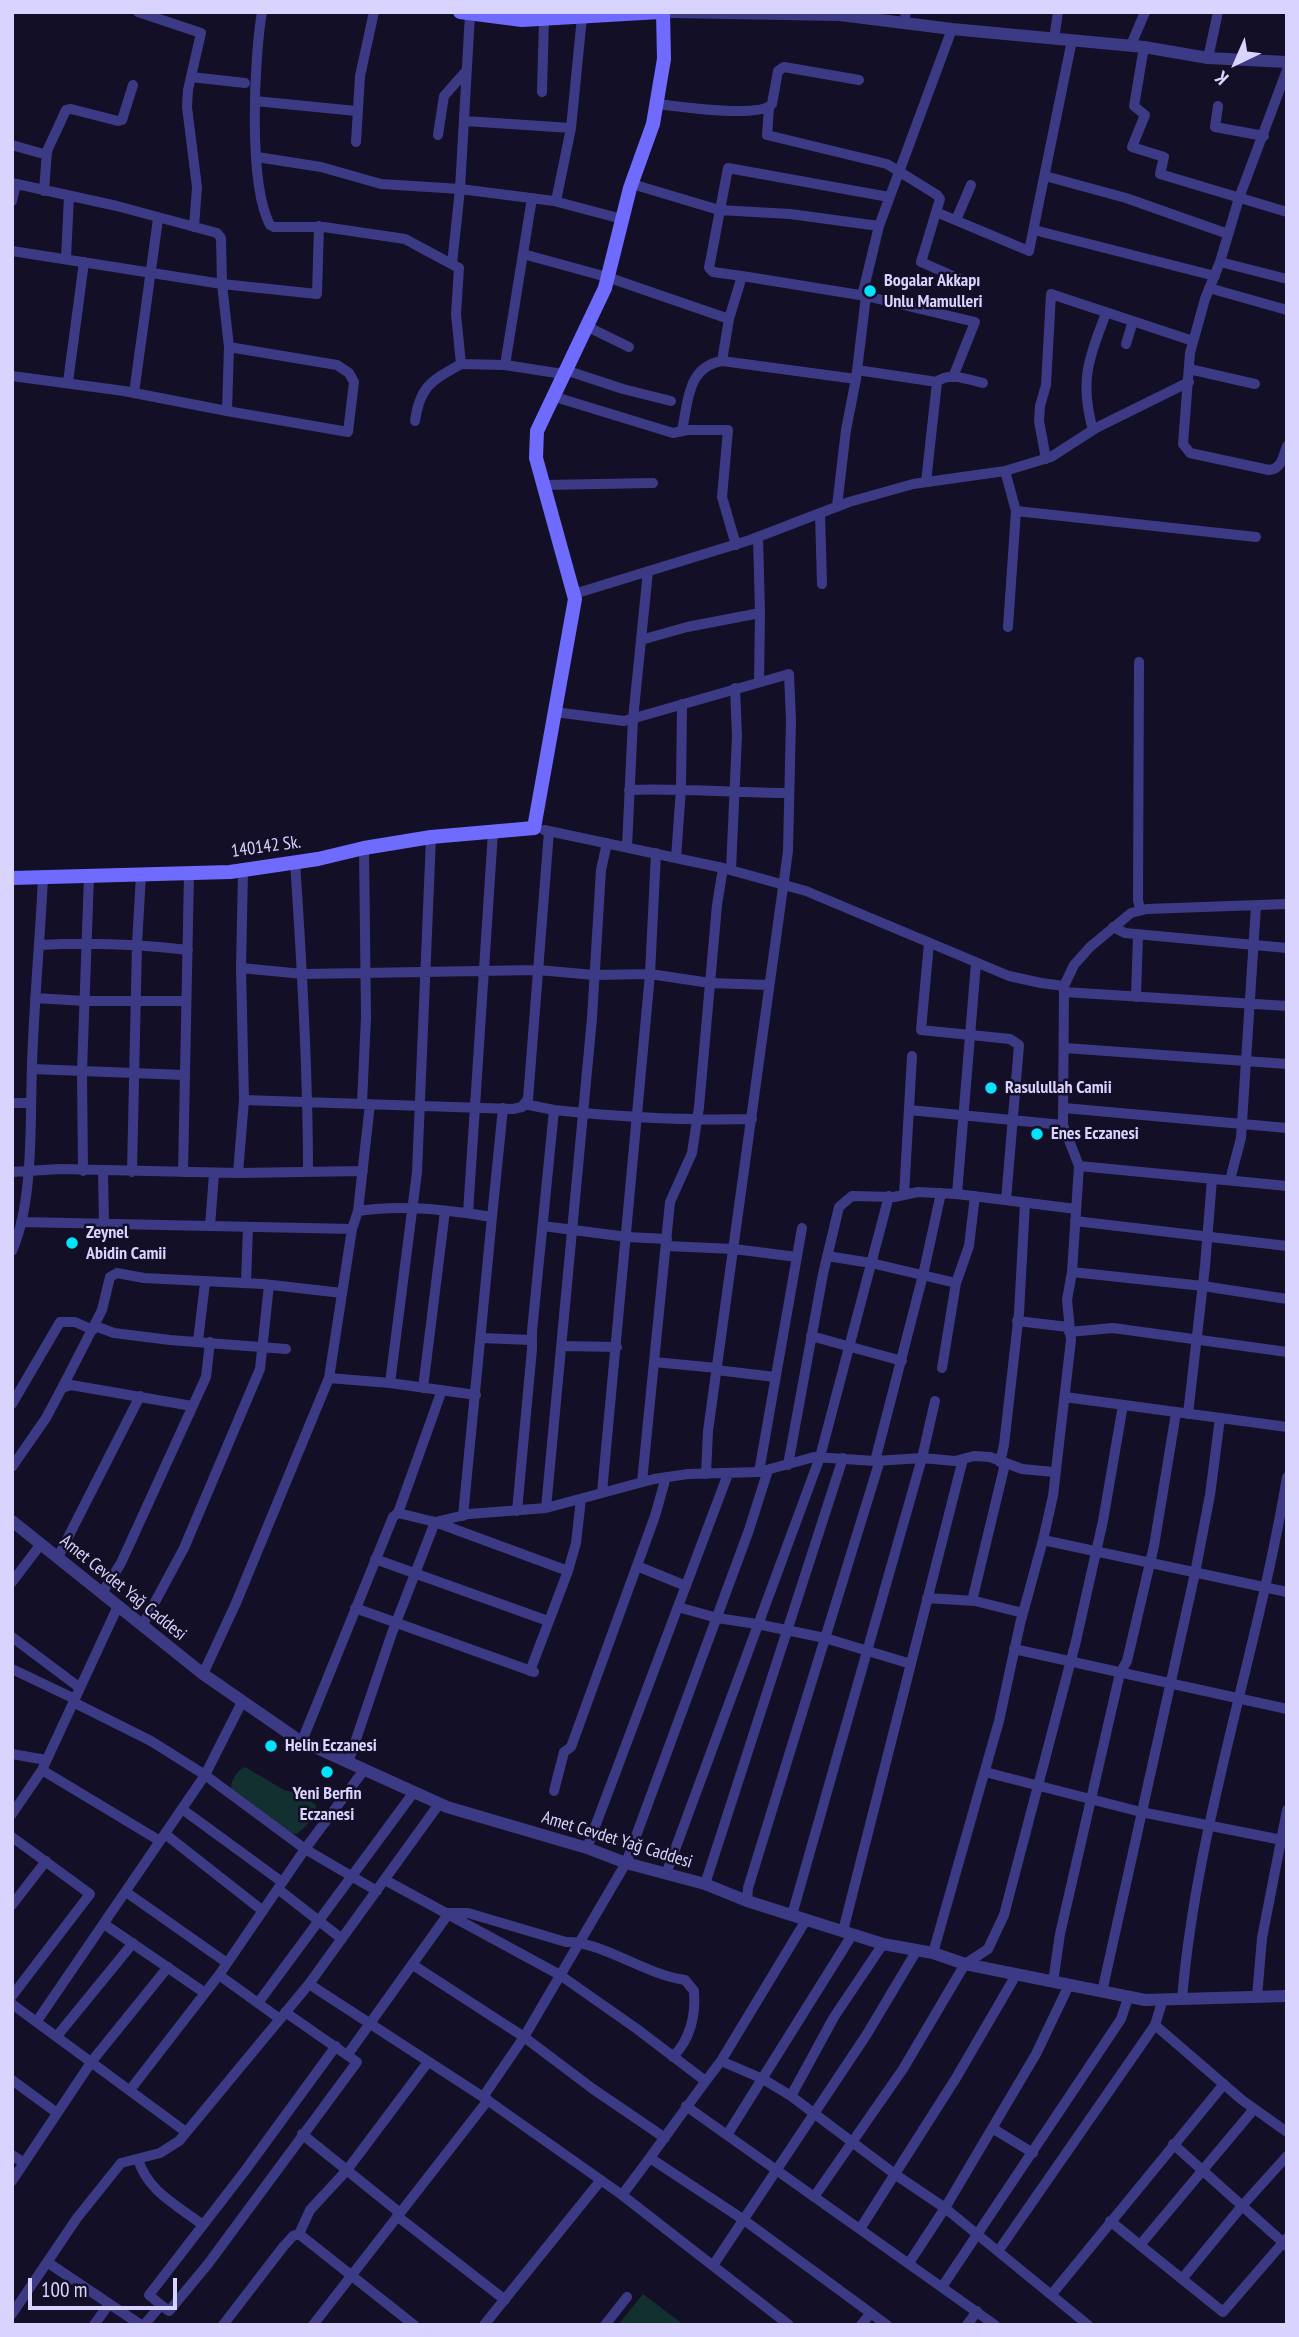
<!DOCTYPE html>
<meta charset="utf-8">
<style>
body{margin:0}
#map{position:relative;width:1299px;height:2337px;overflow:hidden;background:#130f26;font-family:"PT Sans Narrow",sans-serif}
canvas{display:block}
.frame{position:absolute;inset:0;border:14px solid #d9d4ff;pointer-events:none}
.north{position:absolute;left:1201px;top:28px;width:70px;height:70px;-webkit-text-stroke:5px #130f26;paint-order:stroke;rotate:224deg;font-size:19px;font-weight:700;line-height:28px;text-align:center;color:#d9d4ff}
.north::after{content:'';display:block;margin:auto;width:24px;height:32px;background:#d9d4ff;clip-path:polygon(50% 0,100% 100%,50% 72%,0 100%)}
.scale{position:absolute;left:28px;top:2278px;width:149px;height:32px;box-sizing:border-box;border:4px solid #d9d4ff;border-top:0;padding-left:9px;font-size:21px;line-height:24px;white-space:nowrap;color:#d9d4ff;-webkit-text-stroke:5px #130f26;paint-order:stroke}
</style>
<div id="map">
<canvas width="1299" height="2337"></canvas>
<div class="frame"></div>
<div class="north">K</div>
<div class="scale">100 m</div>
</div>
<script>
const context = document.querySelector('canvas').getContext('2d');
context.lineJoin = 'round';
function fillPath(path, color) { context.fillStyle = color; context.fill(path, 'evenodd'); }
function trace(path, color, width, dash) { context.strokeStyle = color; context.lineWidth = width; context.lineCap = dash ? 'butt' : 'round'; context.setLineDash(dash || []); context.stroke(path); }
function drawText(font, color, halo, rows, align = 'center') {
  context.font = font + ' "PT Sans Narrow",sans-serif'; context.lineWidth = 5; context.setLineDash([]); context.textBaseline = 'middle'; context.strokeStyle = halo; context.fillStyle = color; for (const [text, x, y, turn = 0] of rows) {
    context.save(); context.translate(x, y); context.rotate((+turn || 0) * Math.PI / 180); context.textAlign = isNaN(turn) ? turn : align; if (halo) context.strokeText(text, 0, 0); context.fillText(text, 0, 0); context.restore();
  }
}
const green = new Path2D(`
 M245,1767L284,1790L301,1794L316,1805C317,1815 305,1829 296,1834L291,1833L233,1791L231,1787C232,1778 237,1771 245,1767Z
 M643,2294L684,2325H618Z`);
const minor = new Path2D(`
 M138,12L201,33L188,90L187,107L197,187L194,227
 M262,12C254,59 248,184 270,225L274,227H324L405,239L459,268L456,314L461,364C431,381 420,386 415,421
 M904,23L906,12
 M1054,39L1058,12
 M1131,45L1145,12
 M1144,47L1134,106L1145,115L1132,147L1164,157L1160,174L1287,212
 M1208,58L1218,12
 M1287,70L1239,198L1220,262L1205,299L1190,353L1183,444L1190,453L1269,470C1282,469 1283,456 1287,446
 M191,77L245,83
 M542,92L544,19
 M255,101L356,111
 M656,104C678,106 759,119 772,104L778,71L784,67L859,80
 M1218,106L1215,127L1264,136
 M769,108L767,135L887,164L937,195L940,199L921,262L962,280
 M465,121L571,128L556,201
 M571,128L582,17
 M438,135L444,96L467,70
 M356,142L360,76L374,12
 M12,145L47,155
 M257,157L321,167L381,184L460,189L554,201L622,219
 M1045,176L1126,198L1228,234
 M12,183L117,206L217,233L221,238L222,284L229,347L227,411L124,391L12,376
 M632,184L719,210L790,214L879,226
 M44,191L47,151L66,110L71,109L118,121L122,120L133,85
 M12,201L16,184
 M936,212L1029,251L1072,40
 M956,220L971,185
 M1034,230L1215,276
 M12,251L222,284L317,294L319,226
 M523,254L607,277L729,319L722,361C687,367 688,402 682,431
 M66,258L69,196
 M1220,262L1287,279
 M452,264L460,189L470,14
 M742,276L713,272L709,268L728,168L889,197
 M1209,288L1287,310
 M862,296L879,226L952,29
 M866,296L975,322L953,377
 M729,319L742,276L866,296L856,379L846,430L837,506
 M586,326L629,347
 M1126,344L1133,321
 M722,361L856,379
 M461,364L505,365L563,374
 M505,365L532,198
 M1189,369L1255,384
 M565,370L623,389L671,401
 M857,370L937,382C948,371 969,380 983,383
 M68,382L84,262
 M134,393L158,219
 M552,396L673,433L687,430H728L722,497L736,545
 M227,411L348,432L354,382L349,373L337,365L229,347
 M1093,430C1079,380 1089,359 1106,313
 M1046,459L1039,421L1040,406L1046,385L1051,294L1193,341
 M1005,471L1016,511L1008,627
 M926,482L937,382
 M544,485L653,483
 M1016,511L1256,537
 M820,513L822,584
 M758,537L760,613
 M574,594L750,540L849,502L913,484L1005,471L1051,457L1096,428L1189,382
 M641,640L687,627L760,613L759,681
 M1139,662L1138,900L1140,909
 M555,712L624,721L789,674L791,720L788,851L708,1431L706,1474
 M629,790C683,788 736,793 789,793
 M544,830L723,868L806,891L1009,976L1041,983L1064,986
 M627,847L633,719L648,571
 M676,858L681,788L682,704
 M295,862C302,965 308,1068 308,1172
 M731,870L737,736L735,688
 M1113,927L1125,933L1287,948
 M929,943L921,1030L1010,1039L1019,1045L1006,1200
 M39,945C90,942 138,944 188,950
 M241,968L303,974L538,970L594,975L650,974L710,983L769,985
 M1064,992L1287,1006
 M1136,997L1138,935
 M35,998L85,1001H186
 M1065,1048L1287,1064
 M32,1069L184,1075
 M244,1100L513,1109L522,1107L528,1099L549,831
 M12,1103H30
 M362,1103L366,1017L364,848
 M1064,1108L1287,1128
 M554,1110C620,1117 685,1121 752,1119
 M909,1110L1063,1125
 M1079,1166L1287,1186
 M83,1171L82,1071L89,876
 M12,1172L60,1169L238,1173L244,1100L241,968L243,871
 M103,1172L104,1225
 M132,1172L137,944L141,875
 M183,1172L189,874
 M238,1173L363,1171
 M1230,1180L1241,1138L1256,906
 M957,1194L976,963
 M904,1195L912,1056
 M358,1211C403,1204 448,1210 492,1217L503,1108
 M468,1213L493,832
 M1075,1221L1287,1246
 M21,1222L352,1229
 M210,1226L214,1174
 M543,1226L627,1237L667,1239
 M666,1246L734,1249L797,1257
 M12,1251C34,1202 30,1119 32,1065C34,1003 40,940 43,878
 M827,1256L871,1263L956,1283
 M1072,1272L1203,1286L1287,1299
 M246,1283L248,1227
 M1017,1321L1068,1327
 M95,1326L114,1333L170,1340L286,1349
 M1069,1332L1113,1328L1287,1352
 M811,1336L902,1361
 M481,1338L532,1340
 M198,1341L205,1283
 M562,1346L617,1347
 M654,1362L717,1368
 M942,1368L956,1283L969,1246L975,1196
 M716,1370L775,1377
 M329,1378L390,1383L476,1395
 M390,1383L417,1172L431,837
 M62,1388L102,1310L110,1277L117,1273L144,1278L263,1284L342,1293
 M423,1388L445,1211
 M1065,1397L1287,1427
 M12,1404L60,1322H75L93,1330
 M1188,1414L1205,1266L1212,1179
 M875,1461L923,1275L941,1193
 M1000,1462L1004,1445L1019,1313L1025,1203
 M788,1465L823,1274L839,1207L852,1196L894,1197L918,1192L957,1194L1076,1209
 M12,1467L46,1418L62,1388L71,1385L192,1406
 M768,1470L749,1530L626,1863L524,2037L483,2097L622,2195L789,2325
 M759,1472L802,1228
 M642,1482L670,1202L692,1153L699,1107L717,905L723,868
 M602,1492L650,974L656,853
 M546,1508L592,1018L601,870L607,843
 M517,1511L532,1349V1331L554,1110L524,1104
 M398,1513L435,1522L469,1514L546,1508L654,1479L688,1474L759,1472L814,1457L875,1461L922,1458L955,1461L974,1456L990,1457L1022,1469L1054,1472
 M463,1516L492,1217
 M1043,1540L1287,1592
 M58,1557L140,1396
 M375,1559L548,1621
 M637,1566L686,1586
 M12,1582L41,1544
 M102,1593L121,1563L206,1377L210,1342
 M927,1598L975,1601L1023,1613
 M972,1601L1005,1464
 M678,1607L717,1618L757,1624L825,1638L911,1664
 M355,1608L534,1672
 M142,1626L184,1548L260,1369L269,1285
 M12,1637L80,1688
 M1014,1649L1287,1709
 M12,1669L75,1699
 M530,1671L568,1571L576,1543L581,1499
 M203,1674L236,1603L329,1378L352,1229L358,1211L370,1104
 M73,1702L151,1741L205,1775L305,1849L377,1891
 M302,1741L393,1517L398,1513L442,1390
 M12,1754L46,1760
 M348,1763L392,1633L435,1522L568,1571
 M42,1770L160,1841
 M985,1772L1141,1812L1287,1841
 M554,1791L564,1752L571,1747L655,1516L666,1477
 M182,1809L282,1882
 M12,1814L42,1770L118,1606
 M165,1834L263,1911
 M12,1837L90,1894L12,1996
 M587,1848L728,1474
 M666,1874L820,1457L889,1196
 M385,1880L560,1975L637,2029L704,2080
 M705,1884L843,1458
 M278,1889L342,1939
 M126,1892L227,1963
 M747,1901L748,1888L880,1460
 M12,1905L46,1861
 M792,1915L922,1458L935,1401
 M104,1924L205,1993
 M843,1931L963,1459
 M933,1953L999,1721L1020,1624L1043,1540L1053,1496L1071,1340L1067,1300L1072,1272L1079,1166L1063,1125L1064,986L1074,965L1090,947L1131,913L1147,909L1287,904
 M413,1965L524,2037L593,2089L665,2138
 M219,1975L280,2019
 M1053,1982L1060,1934L1120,1673L1127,1661L1154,1546L1176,1413
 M309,1984L483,2097
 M1102,1992L1195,1573L1210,1495L1220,1418
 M1257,1997L1262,1938L1287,1810
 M1182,1999C1197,1822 1258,1652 1287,1477
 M258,2003L414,1792
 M12,2004L186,2132
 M37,2021L205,1775L242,1702
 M1155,2025L1242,2100L1287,2132
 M57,2036L133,1943
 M348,2054L449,1913H468L566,1942C601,1941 646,1975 685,1980L694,1991C696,2016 691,2038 673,2057
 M721,2061L806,1920
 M12,2080L57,2113
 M130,2090L219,1975L305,1849L364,1770
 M791,2096L834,2017L883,1944
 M686,2106L995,2325
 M992,2128L1033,2153
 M302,2134L400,2213
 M727,2135L852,1935
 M1173,2144L1287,2246
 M12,2155L24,2163
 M650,2158L744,2220L887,2325
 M138,2159C147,2191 178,2206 203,2225
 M12,2181L92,2061L168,1967
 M622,2195C656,2151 687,2105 721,2061L763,2079L791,2096L896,2175L945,2208L1088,2325
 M814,2197L903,2069L965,1964L988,1949L1004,1915L1076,1641L1103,1521L1123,1405
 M397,2216L505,2300
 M1110,2221L1223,2312L1287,2238
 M860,2229L956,2078L1016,1975
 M299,2234L310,2210L347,2170L428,2062
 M1140,2245L1254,2109
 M999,2250L1155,2025L1163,1999
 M47,2262L141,2325
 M909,2263L945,2208L1036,2054L1069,1985
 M714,2264L867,2034L917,1950
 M1182,2279L1242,2206L1287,2156
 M942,2287L1121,2019L1128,1998
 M1052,2294L1224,2084
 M161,2305L169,2311L208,2264L357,2062L285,2012
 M12,2314L77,2218L121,2163L160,2153L179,2141L309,1984L439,1804
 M94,2325L109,2304
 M144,2325L161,2305L149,2295L244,2172L336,2046
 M223,2325L283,2247L293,2236L299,2234L414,2325
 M313,2325L488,2100
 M484,2325L601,2180
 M605,2325L627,2297
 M861,2325L871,2313
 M967,2325L977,2311`);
const tertiary = new Path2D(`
 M672,12L840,15L952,29L1144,47L1208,58L1287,62
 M12,1521L203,1674L297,1739L447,1807L587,1848L626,1863L705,1884L747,1901L883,1944L933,1953L965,1964L1145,2000L1287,1996`);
const secondary = new Path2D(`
 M460,12L522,20L660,12
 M12,878L230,872L318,859L364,848L431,837L534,828L575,599L536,458L537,431L605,288L630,188L653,124L664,59L663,12`);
const markers = [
 [870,291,7,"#00e5ff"],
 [991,1088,7,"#00e5ff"],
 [1037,1134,7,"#00e5ff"],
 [72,1243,7,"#00e5ff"],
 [271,1746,7,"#00e5ff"],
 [327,1772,7,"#00e5ff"]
];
const poiNames = [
 ["Bogalar Akkapı",884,281],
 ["Unlu Mamulleri",884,302],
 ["Rasulullah Camii",1005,1088],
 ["Enes Eczanesi",1051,1134],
 ["Zeynel",86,1233],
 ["Abidin Camii",86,1254],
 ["Helin Eczanesi",285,1746],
 ["Yeni Berfin",327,1794,"center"],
 ["Eczanesi",327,1815,"center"]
];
const streetNames = [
 ["140142 Sk.",266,847,-8],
 ["Amet Cevdet Yağ Caddesi",123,1588,39],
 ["Amet Cevdet Yağ Caddesi",617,1840,17]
];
fillPath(green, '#12302f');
trace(minor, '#3d3a85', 10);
trace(tertiary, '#3d3a85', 12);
trace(secondary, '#6f6bff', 14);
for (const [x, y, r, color] of markers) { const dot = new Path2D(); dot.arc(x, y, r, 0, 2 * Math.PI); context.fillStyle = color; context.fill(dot); trace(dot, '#130f26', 2.5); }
drawText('bold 18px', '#d9d4ff', '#130f26', poiNames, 'left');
drawText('18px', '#d9d4ff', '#130f26', streetNames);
</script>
